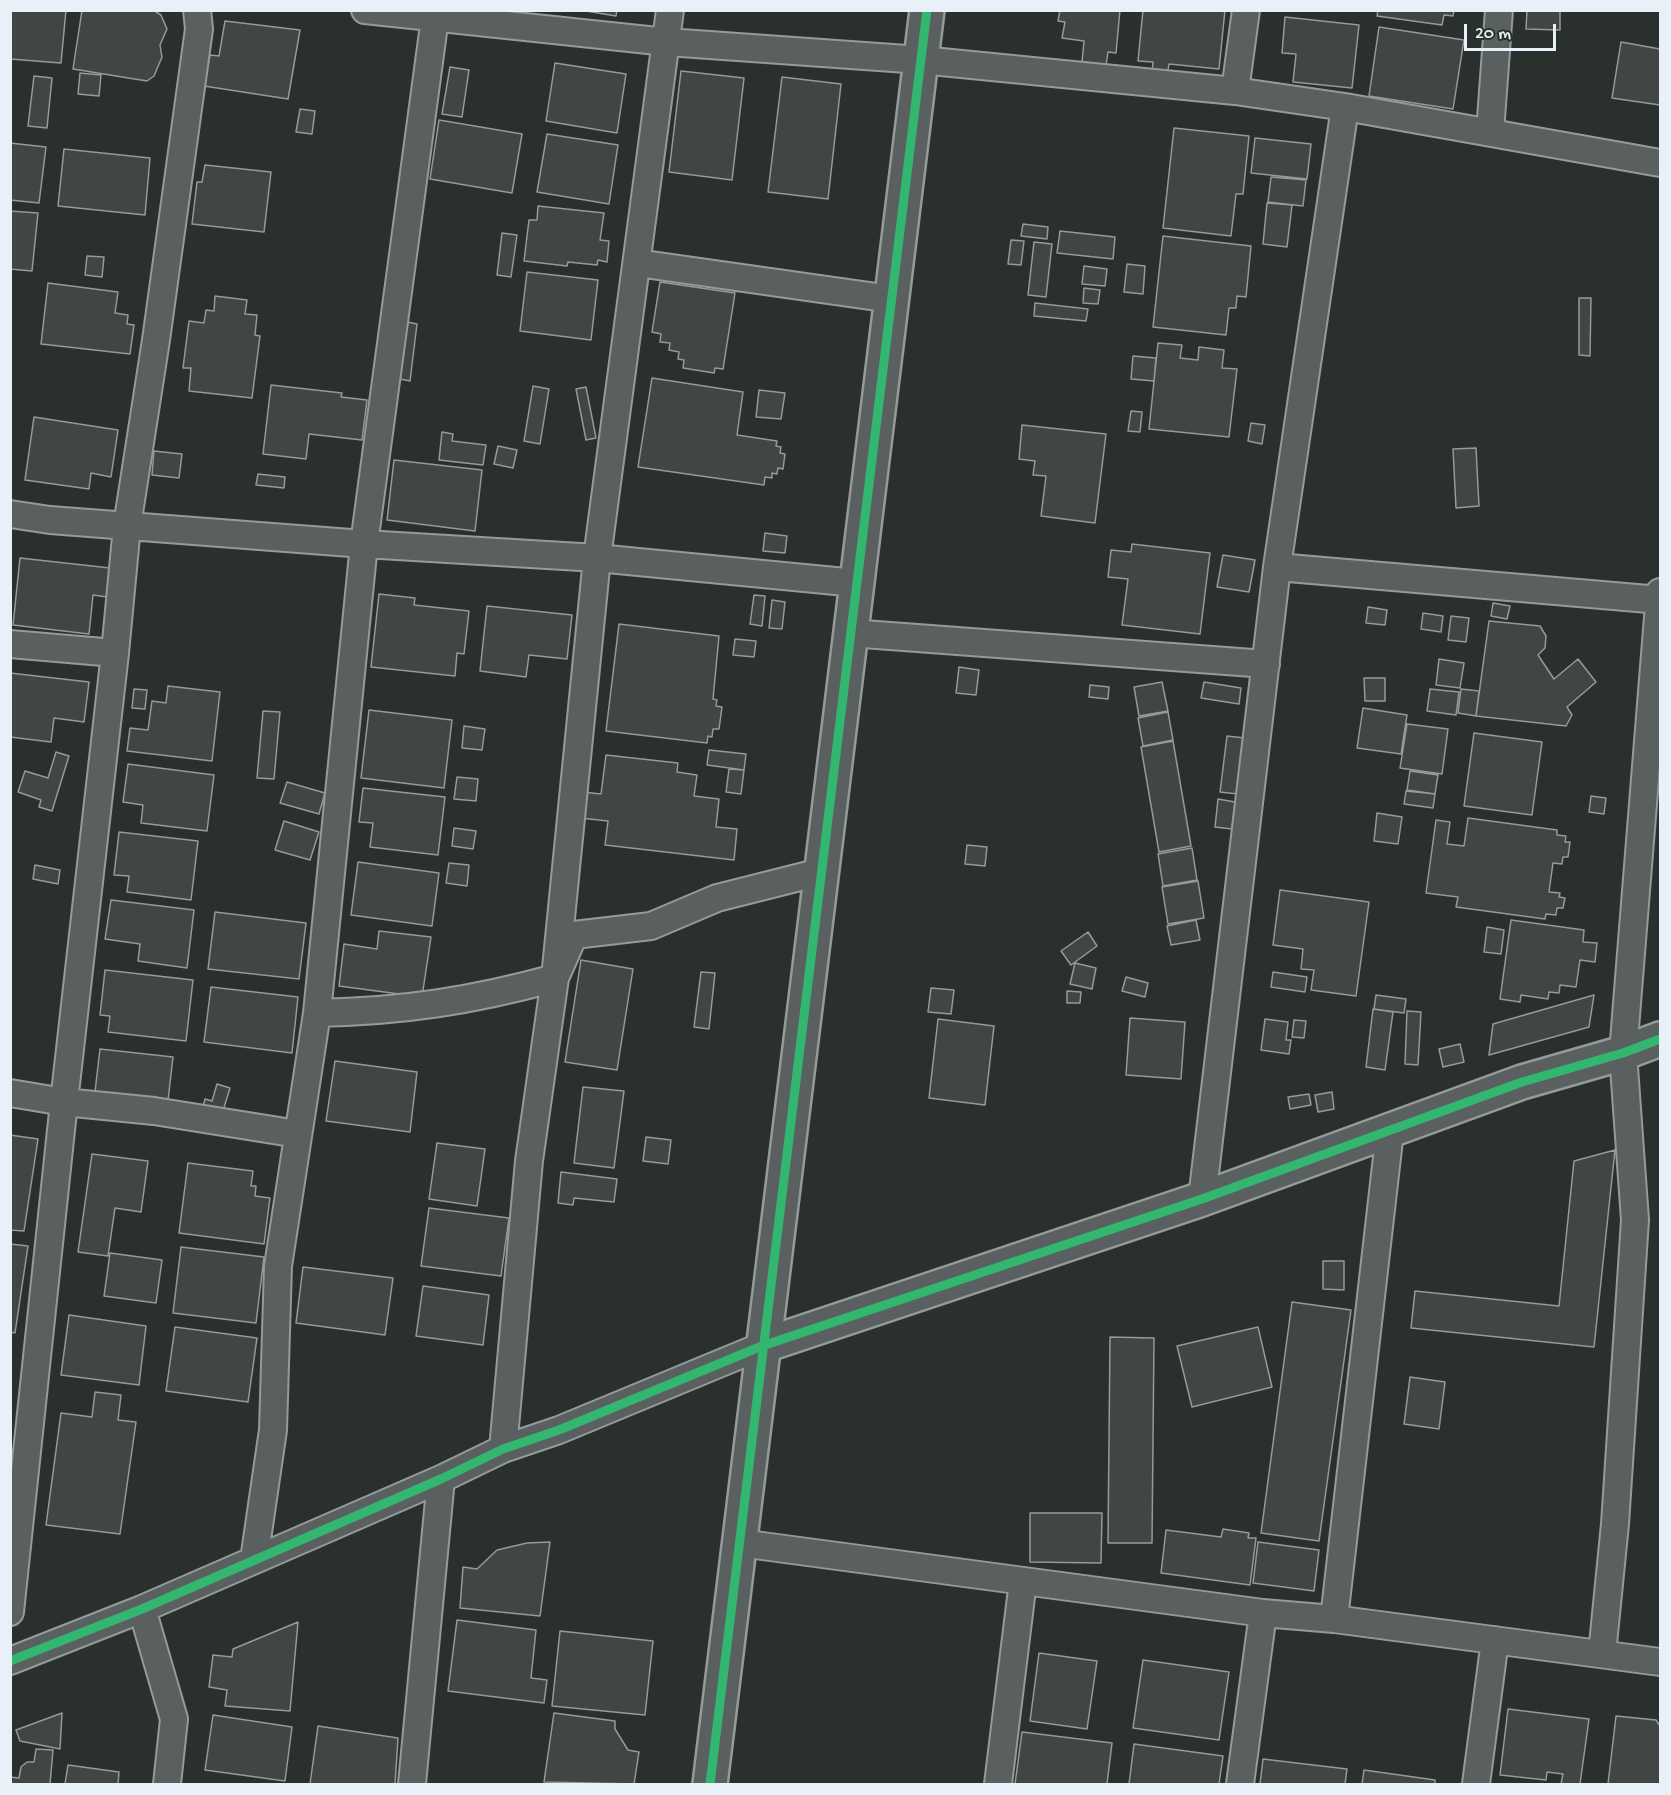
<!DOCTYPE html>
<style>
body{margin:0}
#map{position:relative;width:1671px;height:1795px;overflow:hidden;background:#29302d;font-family:"Gochi Hand",sans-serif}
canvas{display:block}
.frame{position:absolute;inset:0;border:12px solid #e8f1f8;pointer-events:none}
.scale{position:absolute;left:1464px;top:24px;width:92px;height:27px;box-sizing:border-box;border:3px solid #e8f1f8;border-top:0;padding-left:8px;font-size:18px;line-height:21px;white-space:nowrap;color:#e8f1f8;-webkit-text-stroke:4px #26332d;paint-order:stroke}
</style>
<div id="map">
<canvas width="1671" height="1795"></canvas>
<div class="frame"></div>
<div class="scale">20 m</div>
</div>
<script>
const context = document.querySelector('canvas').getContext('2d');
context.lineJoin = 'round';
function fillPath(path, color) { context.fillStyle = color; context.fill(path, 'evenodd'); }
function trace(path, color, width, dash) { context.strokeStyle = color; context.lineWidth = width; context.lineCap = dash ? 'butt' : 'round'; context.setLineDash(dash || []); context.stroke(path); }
const building = new Path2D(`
 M10,10H66L61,63L10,59Z
 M82,10H153L161,15L167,29L160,45L162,57L154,76L147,81L73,69Z
 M580,10H617L616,16Z
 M1060,10H1120L1116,53L1108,52L1106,65L1082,62L1084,41L1062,38L1065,22L1058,21Z
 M1143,10H1225L1219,69L1169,64L1167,76L1152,74L1153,62L1138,61Z
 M1378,10H1454L1453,16L1444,15L1442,25L1377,16Z
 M1527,10H1560V30L1526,29Z
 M1285,17L1359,25L1352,88L1293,82L1296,54L1282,53Z
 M225,21L300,30L288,99L204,86L210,55L219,56Z
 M1379,27L1464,40L1453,109L1369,96Z
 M1621,42L1660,49V105L1612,98Z
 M555,63L626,74L617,133L546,121Z
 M450,67L469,70L462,117L442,114Z
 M681,71L744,78L732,180L669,172Z
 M80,73L101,75L99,96L78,94Z
 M34,76L52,78L47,128L28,126Z
 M782,77L841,84L828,199L768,192Z
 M300,109L315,111L312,134L296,132Z
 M439,120L522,134L512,193L430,179Z
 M1174,128L1249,136L1243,194H1236L1231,236L1163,228Z
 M547,134L618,145L609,204L537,192Z
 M1255,138L1311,144L1307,179L1251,173Z
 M10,143L46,147L39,203L10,200Z
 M64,149L150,158L145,215L58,206Z
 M205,165L271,172L264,232L192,224L197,182H202Z
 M1271,177L1306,180L1303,206L1268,202Z
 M1267,203L1292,205L1287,247L1263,244Z
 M538,206L604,213L600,240L609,241L607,262L598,260L597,265L568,262L567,266L524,261L529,220H537Z
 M10,211L38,213L32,271L10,269Z
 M1023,224L1048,227L1047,239L1021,236Z
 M1060,231L1115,237L1113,259L1057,253Z
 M502,233L517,235L511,277L497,275Z
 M1163,236L1251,246L1246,297L1237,296L1236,308H1229L1226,335L1153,327Z
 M1011,240L1024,241L1021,265L1008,264Z
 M1034,242L1052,244L1046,297L1028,295Z
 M87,256L104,257L102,277L85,275Z
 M1127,264L1145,266L1143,294L1124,292Z
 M1084,266L1107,269L1105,286L1082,284Z
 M527,272L598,280L591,340L520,331Z
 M660,282L735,293L723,369L715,368L714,373L683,368L684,360L678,359L679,352L669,350L670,343L660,342L661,334L652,332Z
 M48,283L118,292L115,313L128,315L127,324L134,325L130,354L41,344Z
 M1084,288L1100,290L1098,304L1083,303Z
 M215,296L247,300L245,314L257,315L255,335L260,336L252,398L189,391L191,368H183L189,321L204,323L206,310L214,311Z
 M1579,298H1591L1590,356L1579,355Z
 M1035,303L1088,309L1086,321L1034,316Z
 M407,322L417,324L410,381L400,379Z
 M1158,343L1182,345L1180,358L1198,360L1199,347L1224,350L1222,368L1237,369L1229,437L1149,429Z
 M1133,356L1156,358L1154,381L1131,379Z
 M652,378L743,392L737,435L777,441L776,446L781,447L780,453L785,454L783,469L778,468L777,474L772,473V478L765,477L764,485L638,467Z
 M271,385L342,393L341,397L367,400L362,440L309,434L306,459L263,454Z
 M533,386L549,389L540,444L524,441Z
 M586,387L596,438L586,440L576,389Z
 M759,390L785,393L781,419L756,417Z
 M1131,411L1142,412L1140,432L1128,431Z
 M34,417L118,430L111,477L91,473L89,489L25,480Z
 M1251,423L1265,425L1262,444L1248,441Z
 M1022,425L1106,434L1095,523L1041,516L1046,476L1033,475L1035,461L1019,459Z
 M442,432L453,434L452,441L486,445L483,465L439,460Z
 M498,446L517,450L513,468L494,464Z
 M1476,448L1479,506L1456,508L1453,449Z
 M154,451L182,454L179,478L152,475Z
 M394,460L482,470L475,531L387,520Z
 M258,474L285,477L284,488L256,485Z
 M765,533L787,536L785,553L763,551Z
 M1132,544L1210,553L1200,634L1122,625L1128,579L1108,577L1111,550L1131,552Z
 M1223,555L1255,560L1249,592L1217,587Z
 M20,558L110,568L107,597L93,595L89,634L13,625Z
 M379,594L415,598L414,605L469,611L464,654L457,653L455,676L371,667Z
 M754,595L765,596L762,626L750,624Z
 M772,600L785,602L782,629L769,628Z
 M1493,603L1510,606L1507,619L1491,616Z
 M487,606L572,615L567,659L529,655L526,677L480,671Z
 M1368,607L1387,610L1385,625L1366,623Z
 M1423,613L1443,616L1441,632L1421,629Z
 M1451,616L1469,618L1466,642L1448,640Z
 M1489,621L1540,626L1546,636L1545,648L1538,655L1554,679L1578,659L1596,682L1567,707L1572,715L1566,726L1476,716Z
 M619,624L719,636L713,699L717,700L716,706L722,707L719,729H713L712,737L708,736L707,743L606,731Z
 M735,639L756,641L754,657L733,655Z
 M1439,659L1464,663L1460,688L1436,685Z
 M959,667L979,670L976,695L956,693Z
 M10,673L89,682L84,722L54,718L51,742L10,737Z
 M1364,678H1385V701H1365Z
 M1162,682L1168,711L1139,716L1134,687Z
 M1204,682L1241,688L1239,704L1201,698Z
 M1090,685L1109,687L1108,699L1089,697Z
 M168,686L220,692L212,761L127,751L130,728L148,730L152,701L166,703Z
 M134,689L147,690L145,709L132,708Z
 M1430,689L1459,692L1456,715L1427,711Z
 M1461,689L1479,691L1476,716L1458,713Z
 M1363,708L1407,715L1401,754L1357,748Z
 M369,710L452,720L444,788L361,778Z
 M263,711L280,712L274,779L257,778Z
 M1168,712L1173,740L1143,746L1138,718Z
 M1407,724L1448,729L1442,774L1400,768Z
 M464,726L485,729L482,750L462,748Z
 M1474,733L1542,742L1532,815L1464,806Z
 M1227,736L1245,738L1238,794L1220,792Z
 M1173,741L1191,846L1159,852L1141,747Z
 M709,750L746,754L744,770L707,765Z
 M56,752L69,756L52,811L39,807L41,800L18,792L25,771L48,778Z
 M606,755L678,763L677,772L697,775L694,796L719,799L716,827L737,829L734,860L605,845L608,821L580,818L583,792L601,794Z
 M128,764L214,775L207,831L141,823L143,805L123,802Z
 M729,769L744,770L741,794L726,792Z
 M1410,771L1438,775L1435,794L1407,790Z
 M457,777L478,779L476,801L454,799Z
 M287,782L325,793L319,814L280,803Z
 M363,788L445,797L438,855L370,847L373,823L359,822Z
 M1406,791L1435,794L1433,808L1404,804Z
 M1591,796L1606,798L1604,814L1589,812Z
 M1218,799L1235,802L1232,829L1215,827Z
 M1377,813L1402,817L1398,844L1374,841Z
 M1468,818L1557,830V835L1566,836L1565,842H1570L1568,857H1563L1562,864L1553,863L1549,892L1560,893L1559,897L1565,898L1563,908H1557L1556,915L1546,914L1545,919L1456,907L1458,897L1426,893L1436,820L1450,822L1447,844L1464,846Z
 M284,821L319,832L310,860L275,850Z
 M454,828L476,831L473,849L452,846Z
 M119,832L198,841L191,900L127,892L129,876L114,875Z
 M967,845L987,847L985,866L965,864Z
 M1192,848L1197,880L1163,886L1158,854Z
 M358,862L439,873L432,926L351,915Z
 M449,863L469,865L467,886L446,883Z
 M35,865L60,870L58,884L33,879Z
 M1198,881L1204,918L1168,924L1162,887Z
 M1280,890L1369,902L1356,996L1311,990L1314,970L1301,969L1303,949L1273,945Z
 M111,900L194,910L187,968L138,961L140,944L105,939Z
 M215,912L306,923L299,979L208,969Z
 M1196,920L1200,940L1171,945L1167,926Z
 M1511,920L1584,930L1583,942L1597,943L1595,962L1580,960L1576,987L1560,985L1559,993L1549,992L1548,999L1521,995L1520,1002L1500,999Z
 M1487,927L1504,930L1501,954L1484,952Z
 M379,931L431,937L422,997L339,986L344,944L377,949Z
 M1088,932L1097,946L1071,965L1061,951Z
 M581,960L633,969L617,1070L565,1062Z
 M1075,963L1096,968L1092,989L1070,984Z
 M105,970L193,980L186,1041L108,1032L110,1016L100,1015Z
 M701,972L715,973L709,1029L694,1027Z
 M1273,972L1307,977L1305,992L1271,987Z
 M1126,977L1148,983L1145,997L1122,991Z
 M211,987L298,997L292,1053L204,1042Z
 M931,988L954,990L951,1014L928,1012Z
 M1067,991L1081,992L1080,1003H1067Z
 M1376,995L1406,999L1404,1013L1374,1009Z
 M1594,995L1589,1027L1489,1055L1493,1024Z
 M1373,1009L1393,1012L1385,1070L1366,1067Z
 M1407,1011L1421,1012L1418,1065L1405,1064Z
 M1130,1018L1185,1022L1181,1079L1126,1075Z
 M938,1019L994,1026L985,1105L929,1098Z
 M1265,1019L1288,1022L1286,1040H1291L1289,1054L1261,1050Z
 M1294,1020L1306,1021L1304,1038L1292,1037Z
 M1460,1044L1464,1062L1443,1067L1439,1049Z
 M100,1049L173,1057L167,1109L94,1100Z
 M335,1061L417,1072L410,1132L326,1121Z
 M217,1084L230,1088L222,1114L203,1107L205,1099L212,1101Z
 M583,1087L624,1091L614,1168L574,1163Z
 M1332,1092L1334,1109L1318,1112L1315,1095Z
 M1309,1094L1311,1105L1290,1109L1288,1097Z
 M10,1135L38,1139L24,1231L10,1230Z
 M646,1137L671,1140L668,1164L643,1161Z
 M437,1143L485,1149L477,1206L429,1199Z
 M1615,1150L1594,1347L1411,1328L1415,1291L1559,1306L1574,1161Z
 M92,1154L148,1161L141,1212L115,1208L108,1256L78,1252Z
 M188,1163L253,1171L251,1186H256L255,1196L270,1198L264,1244L179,1233Z
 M561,1172L617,1179L614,1202L574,1198L573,1205L558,1203Z
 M429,1208L509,1218L501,1276L421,1266Z
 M10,1244L28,1246L15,1333L10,1332Z
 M181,1247L264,1257L256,1323L173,1313Z
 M110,1253L162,1260L156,1303L104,1296Z
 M1323,1261H1344V1290L1323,1289Z
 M303,1267L393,1278L385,1335L296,1323Z
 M423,1286L489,1295L483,1345L416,1336Z
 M1292,1302L1351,1310L1319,1541L1261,1533Z
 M69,1315L146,1326L139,1385L61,1375Z
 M175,1327L257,1338L248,1402L166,1391Z
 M1258,1327L1272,1387L1192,1407L1177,1346Z
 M1110,1337L1154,1338L1152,1543H1108Z
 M1410,1377L1445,1382L1439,1429L1404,1424Z
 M95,1392L121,1395L118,1420L136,1422L120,1534L46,1525L61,1413L92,1417Z
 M1030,1513H1102L1101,1563L1030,1562Z
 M1223,1529L1249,1533L1248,1538H1256L1250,1585L1161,1573L1166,1530L1221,1537Z
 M550,1542L540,1616L460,1608L463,1567L477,1569L497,1550L527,1543Z
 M1258,1542L1319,1550L1314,1591L1253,1583Z
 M457,1620L536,1630L531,1678L547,1680L544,1703L448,1691Z
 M298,1622L290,1711L225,1706L227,1690L209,1687L213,1655L232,1657L233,1649Z
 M560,1631L653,1641L645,1715L552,1706Z
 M1039,1653L1097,1661L1087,1729L1030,1721Z
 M1143,1660L1229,1672L1219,1740L1133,1728Z
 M1508,1709L1589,1719L1580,1784H1561L1563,1774L1547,1772L1546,1780L1500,1775Z
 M62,1713L60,1749L20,1741L16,1730Z
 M554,1713L615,1721V1729L628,1750L639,1752L634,1784L544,1782Z
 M213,1715L292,1727L285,1781L205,1770Z
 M1616,1716L1656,1720L1660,1726V1784H1608Z
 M318,1726L398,1738L395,1784H310Z
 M1022,1732L1112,1743L1107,1784H1015Z
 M1134,1744L1223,1756L1219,1784H1129Z
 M36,1749L53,1750L50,1784H10V1777L19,1778L21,1767L27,1762H34Z
 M1263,1759L1347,1769L1345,1784H1260Z
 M68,1765L119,1772L118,1784H65Z
 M1364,1770L1435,1780V1784H1362Z`);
const minor = new Path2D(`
 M365,10L667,42L921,60L1235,91L1345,107L1660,163
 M1235,91L1246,10
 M1490,132L1499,10
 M637,263L891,299
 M10,514L50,520L364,544L597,558L856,583
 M1277,567L1660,600
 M850,633L1266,664
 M10,644L115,653
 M317,1013C404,1011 471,1001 555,978L574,935L651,926L717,898L820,872
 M10,1093L64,1102L154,1111L298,1134
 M1202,1199L1277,567L1345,107
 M503,1449L529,1161L555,978L597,558L670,10
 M740,1543L1263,1613L1334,1619L1660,1662
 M254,1560L273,1430L278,1266L317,1013L364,544L436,10
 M142,1609L174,1719L167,1784
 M10,1612L64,1102L115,653L127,526L156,340L199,29L197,10
 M1334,1619L1390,1131
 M1602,1654L1615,1524L1635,1220L1623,1053L1660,592
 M10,1661L142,1609L441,1479L503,1449L559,1430L762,1346
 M412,1784L441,1479
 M998,1784L1023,1581
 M1240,1784L1263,1613
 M1476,1784L1495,1640`);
const tertiary = new Path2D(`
 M762,1346L1202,1199L1522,1082L1623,1053L1660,1039
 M710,1784L927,10`);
const cycleway = new Path2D(`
 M10,1661L142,1609L441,1479L503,1449L559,1430L762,1346L1202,1199L1522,1082L1623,1053L1660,1039
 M710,1784L927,10`);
fillPath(building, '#414644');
trace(building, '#959a9a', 1.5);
trace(minor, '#959a9a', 30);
trace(tertiary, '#959a9a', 38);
trace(minor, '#5a6060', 26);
trace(tertiary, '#5a6060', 33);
trace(cycleway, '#33b770', 9);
</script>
